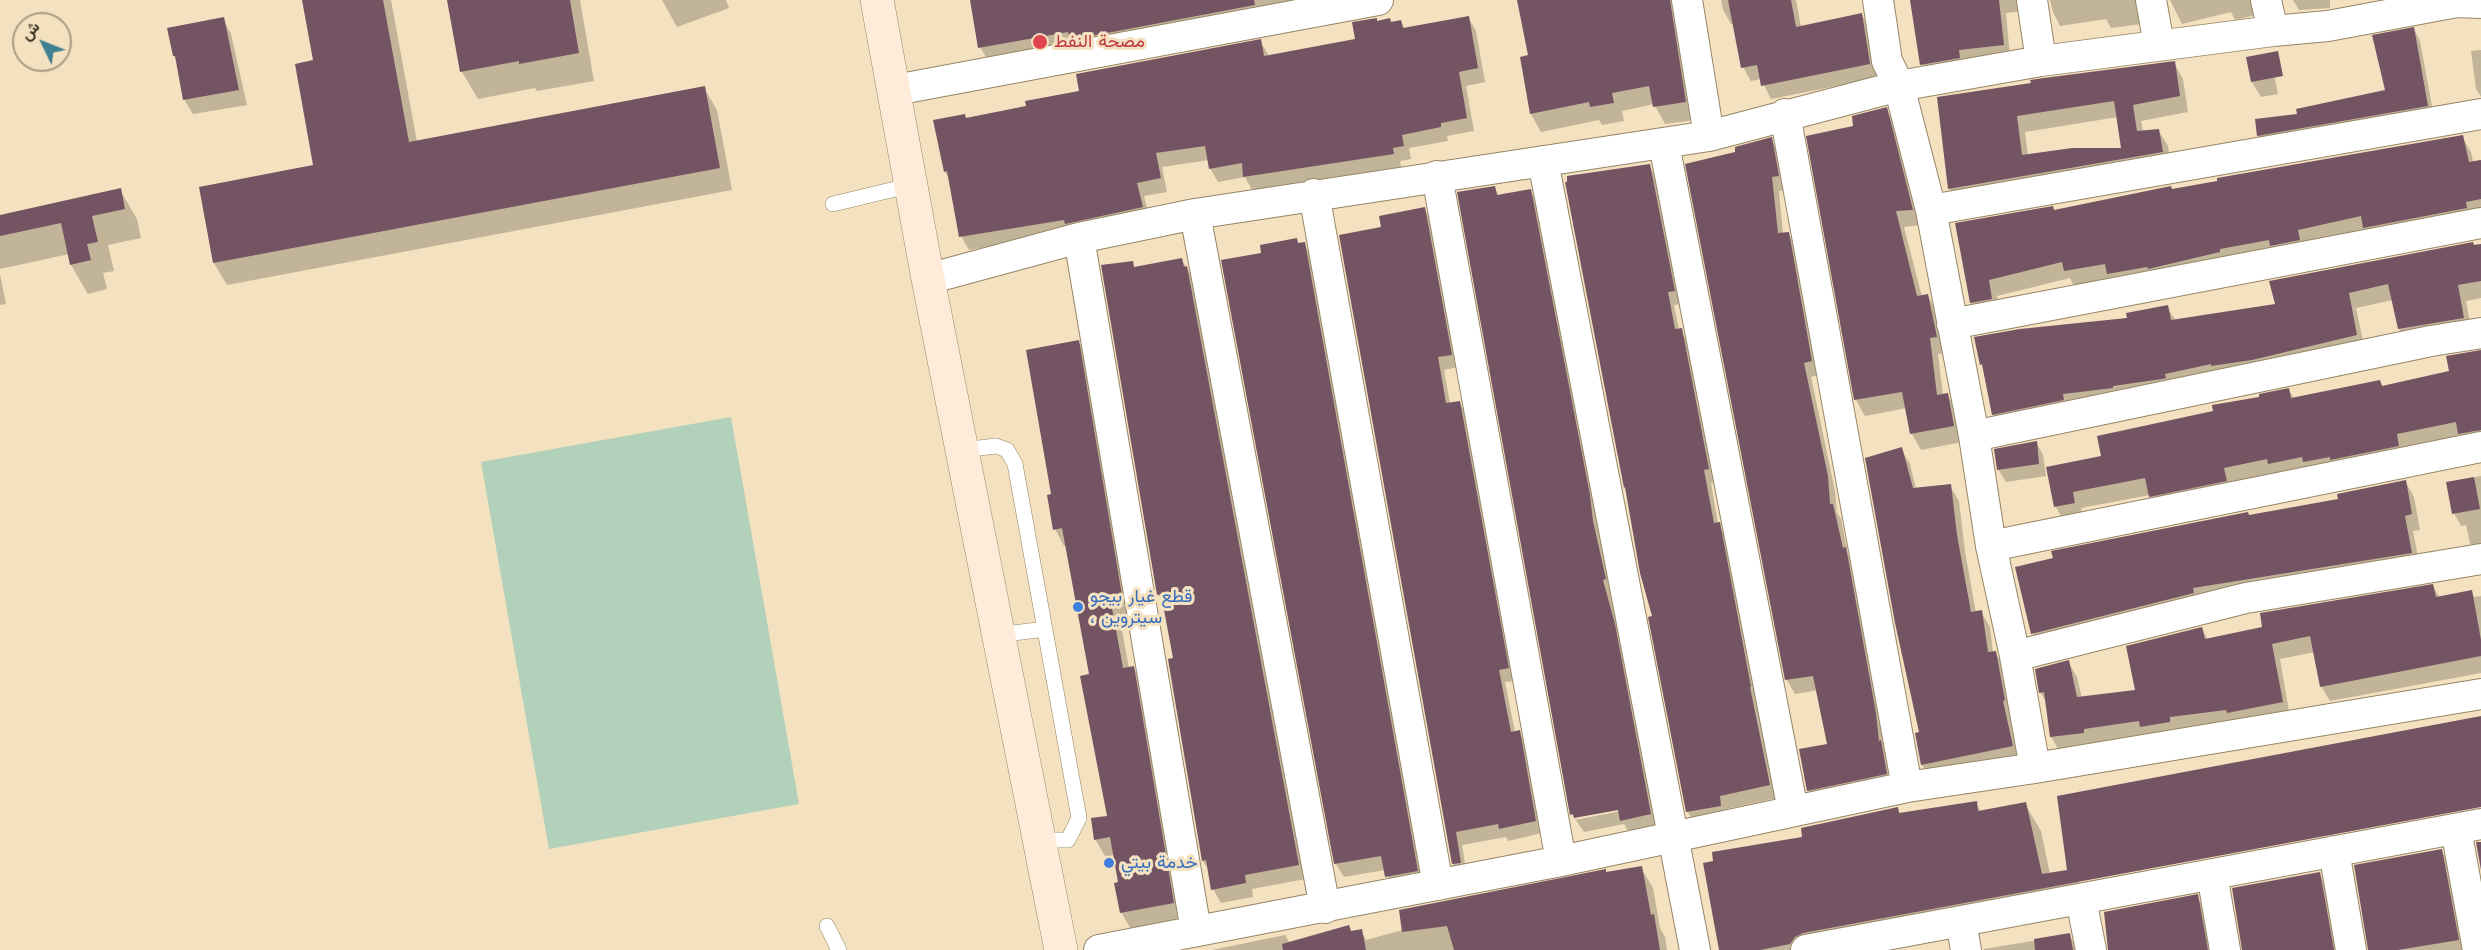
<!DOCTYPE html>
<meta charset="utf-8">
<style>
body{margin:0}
#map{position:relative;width:2481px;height:950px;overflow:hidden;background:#f3e1bf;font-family:"Work Sans",Vazirmatn,sans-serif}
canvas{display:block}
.north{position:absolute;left:12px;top:12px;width:60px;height:60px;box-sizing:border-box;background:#f3e1bf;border:2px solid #aa9d83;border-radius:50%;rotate:313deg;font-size:16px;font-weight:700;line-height:24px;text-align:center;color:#3c3628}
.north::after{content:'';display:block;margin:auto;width:21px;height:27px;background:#3f8093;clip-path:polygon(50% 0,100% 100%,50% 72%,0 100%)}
</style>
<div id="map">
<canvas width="2481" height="950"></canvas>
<div class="north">ش</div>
</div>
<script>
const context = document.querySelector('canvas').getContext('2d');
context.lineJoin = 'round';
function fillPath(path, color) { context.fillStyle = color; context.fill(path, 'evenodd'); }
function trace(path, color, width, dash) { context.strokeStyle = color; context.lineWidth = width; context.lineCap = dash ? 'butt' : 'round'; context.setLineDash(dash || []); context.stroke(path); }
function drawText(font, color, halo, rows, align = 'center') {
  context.font = font + ' "Work Sans",Vazirmatn,sans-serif'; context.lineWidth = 6; context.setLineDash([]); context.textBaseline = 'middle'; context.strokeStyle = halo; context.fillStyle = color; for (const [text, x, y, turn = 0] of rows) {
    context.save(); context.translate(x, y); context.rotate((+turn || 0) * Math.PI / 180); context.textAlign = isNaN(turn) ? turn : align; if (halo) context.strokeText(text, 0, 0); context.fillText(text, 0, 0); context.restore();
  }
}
const green = new Path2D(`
 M731,417L799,804L549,849L481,462Z`);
const shadow = new Path2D(`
 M303,0H391L417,142L704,88L717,110L732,190L227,285L214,263L315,166V62Z
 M447,0H580L594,81L537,91L535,88L478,99L462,72Z
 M662,0H726L729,8L677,27Z
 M972,0H1326L993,69L980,47Z
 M1518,0H1676L1695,120L1665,124L1654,104L1622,111L1624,121L1602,125L1599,120L1541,132L1531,114L1521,58L1529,57Z
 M1721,0H1796L1801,27L1862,15L1870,29L1877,78L1771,99L1761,79L1751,81L1743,67L1734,24H1731L1723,10Z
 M1912,0H2028L2023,11L2006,13L2010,58L1929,77L1922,64Z
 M2050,0H2147L2142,24L2111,28L2106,19L2060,26L2053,12Z
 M2170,0H2258L2256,15L2235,20L2231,12L2182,24Z
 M2293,0H2335H2330V8L2299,10Z
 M1468,17L1476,31L1485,82L1466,86L1474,131L1447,136L1448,141L1409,148L1411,159L1400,161L1401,167L1252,190L1245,177L1218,182L1210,168L1209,160L1162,167L1167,192L1144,196L1150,221L969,250L961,236L950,180L945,172L966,119L1028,107L1260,41L1269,56L1357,40L1377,22L1390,20L1392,24L1401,22L1405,29Z
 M223,19L231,34L247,105L193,114L184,99L178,62L174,56Z
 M2414,29L2420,41L2434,117L2265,147L2258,135L2298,116L2387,91Z
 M2481,50V97L2476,89L2471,51Z
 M2248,58L2273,70L2278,94L2261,97L2252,82Z
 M2174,63L2183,79L2188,112L2141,121L2143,132L2158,130L2168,146L2171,168L1959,205L1950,189L1939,98ZM2118,117L2123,150L2028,156L2025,132Z
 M1886,109L1895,125L1921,225L1904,227L1922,297L1928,296L1937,312L1945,353L1938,354L1943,395L1947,394L1957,410L1962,442L1921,450L1912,434L1907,408L1865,416L1856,400L1808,137L1855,127Z
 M2462,137L2471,152L2473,161L2481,160V216L2074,286L2070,278L1997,296L2000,314L1980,318L1971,303L1956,225L2055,212Z
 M1771,139L1779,153L1786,190L1779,191L1783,234L1788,233L1796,247L1819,375L1811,377L1835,491L1837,513L1841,519L1848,554L1853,563L1894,788L1816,804L1808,790L1828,745L1818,690L1795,694L1787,680L1737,153Z
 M1649,166L1657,179L1681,304L1674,305L1679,330L1689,343L1716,482L1711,483L1718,524L1726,537L1758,700H1756L1777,798L1726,809L1728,819L1695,824L1687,811L1654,618L1625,487L1566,184Z
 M1495,188L1499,196L1530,190L1538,205L1613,593L1610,594L1622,639L1658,829L1630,834L1624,824L1584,832L1572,814ZM1625,807L1626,810L1575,820V816Z
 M120,190L137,219L141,238L108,245L114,271L103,273L107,289L88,294L71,265L69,254L0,269V216Z
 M1424,209L1432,221L1458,367L1444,370L1450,404L1459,402L1467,415L1515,681L1505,682L1515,732H1519L1526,744L1542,833L1508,841L1506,837L1462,845L1467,875L1460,876L1453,864L1341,236L1383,228Z
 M1296,240L1299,244H1304L1312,257L1425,885L1394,891L1385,870L1344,877L1336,864L1263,254Z
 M2481,245V298L2466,301L2472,334L2409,344L2399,329L2393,300L2356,308L2365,350L2002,430L1993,414L1976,339L2129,319L2167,307L2176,321L2277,306Z
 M1182,260L1195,282L1306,879L1252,889L1253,897L1221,903L1213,889L1210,872L1203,861L1169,660L1175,659L1165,606L1158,594L1132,262L1135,269Z
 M0,274L6,304L0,305Z
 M1078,341L1088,358L1131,618L1120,620L1129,668L1133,667L1143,684L1183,920L1131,929L1121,912L1120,884L1115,855L1105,856L1095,839L1108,817L1091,675L1066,546H1064L1055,529L1053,495Z
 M2481,352V448L2160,512L2150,495L2081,508L2083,519L2065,523L2056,507L2102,457L2215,412L2289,390L2294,399L2380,382L2383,387L2451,373Z
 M2036,442L2043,455L2046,476L2006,482L1998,469Z
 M1901,449L1910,464L1916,489L1950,486L1959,501L1965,551L1976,613L1981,612L1990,627L1993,653L1995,652L2004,667L2021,761L1931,779L1922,765Z
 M2481,476V555H2477L2470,543L2466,525L2461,526L2454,513L2448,483Z
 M2405,481L2414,497L2420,530L2413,531L2420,568L2042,649L2033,634L2250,517L2339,500Z
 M2433,586L2440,598L2471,592L2474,597L2481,596V673L2330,701L2321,686L2315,652L2280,659L2290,717L2060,752L2051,737L2047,703L2040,692L2068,662L2077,677L2082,698L2137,691L2202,628L2208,640L2264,629Z
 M2481,718V805L2079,880V883L2481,808V836L1869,950H1719L1804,838L1897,808L1901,815L1976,803L1981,812L2025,804L2041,831L2050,874L2068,871Z
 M2441,850L2458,880L2471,950H2369Z
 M1641,868L1653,888L1660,928L1665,937L1667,950H1212L1285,935L1290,944L1349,927L1352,933L1361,931L1366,940L1607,874Z
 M2319,873L2334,899L2344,950H2243Z
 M2197,896L2212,922L2217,950H2108Z
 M2069,935L2078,950H1984V949Z`);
const building = new Path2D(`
 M302,0H383L409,142L705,86L720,168L213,263L199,187L313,165L295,64L313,60Z
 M447,0H570L579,53L519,64V61L460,72Z
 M970,0H1254L1255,5L1070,40L1068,32L978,48Z
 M1517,0H1670L1686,102L1653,107L1649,86L1612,93L1614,103L1590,107L1589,102L1530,114L1520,57L1528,55Z
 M1728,0H1791L1796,27L1862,13L1870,64L1761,86L1757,65L1741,68Z
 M1910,0H1999L2004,45L1959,50L1960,58L1920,65Z
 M1469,16L1478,68L1459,72L1467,118L1441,123V127L1402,135L1404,146L1393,148L1394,154L1243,177L1242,163L1209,169L1205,146L1156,153L1161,178L1137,183L1143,207L1065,224L1064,220L959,237L947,171L944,172L933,120L965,114L966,118L1026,106L1025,101L1079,91L1076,74L1261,39L1264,56L1355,39L1352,22L1377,18V21L1390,18L1391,22L1401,20L1403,28Z
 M224,17L239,90L183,100L175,56H173L167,28Z
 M2414,27L2428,106L2257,136L2255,119L2297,114L2296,109L2385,90L2372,35Z
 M2278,51L2283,76L2251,82L2246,57Z
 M2175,61L2180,96L2133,105L2137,131L2159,129L2163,152L1948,189L1937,97L2031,83L2030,80L2044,78ZM2114,101L2121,148H2072L2022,155L2017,116Z
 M1887,107L1913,210L1896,211L1917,296L1928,294L1937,337L1930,338L1937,395L1948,393L1954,426L1910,434L1902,392L1854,400L1806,136L1853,126L1852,116Z
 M2463,135L2469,162L2481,160V199L2466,202L2467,208L2363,228L2361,216L2298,230L2300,240L2270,246L2269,240L2220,249V252L2148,269L2147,267L2107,274L2105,264L2064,271L2062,262L1989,280L1992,299L1970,303L1955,223L2053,206L2054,210L2171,186L2172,189L2217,181V178Z
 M1772,137L1779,176L1772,177L1778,233L1789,232L1812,361L1804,363L1828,476L1830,504H1833L1843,548L1846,547L1876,713L1879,741L1881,740L1887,774L1807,791L1799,749L1827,744L1813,676L1785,680L1685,164L1735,152V147Z
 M1650,164L1675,291L1668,292L1675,329L1682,328L1709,469L1704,470L1714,523L1720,522L1751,687H1750L1770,785L1720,796L1721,806L1686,812L1648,617L1652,616L1640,573L1625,487L1624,488L1565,182H1567V176Z
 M1495,186L1497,195L1531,189L1590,495L1593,521L1606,579L1603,580L1615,624L1651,814L1620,821L1618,810L1574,818L1573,814L1570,815L1457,192Z
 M121,188L125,209L92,216L98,242L87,244L91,260L70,265L61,223L0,236V215Z
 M1425,207L1452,355L1438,357L1446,403L1460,401L1509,668L1499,670L1511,732L1520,730L1536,821L1499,829L1498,824L1456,832L1461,863L1452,864L1339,235L1381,227L1379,216Z
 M1297,238L1298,243L1305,242L1418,871L1385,877L1381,856L1334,864L1221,260L1261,253L1260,245Z
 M2473,242L2474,245L2481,244V281L2458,285L2464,318L2398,329L2388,284L2349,293L2357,335L2252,360L2211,366V364L2165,374L2166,378L2162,379L2113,386V388L2063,394L2064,400L1992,415L1982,364L1980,365L1974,337L2020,329L2127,318L2126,313L2168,305L2171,320L2275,304L2269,281Z
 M1182,258L1184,267L1187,266L1299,865L1245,875L1246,883L1211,890L1206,860L1202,861L1168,659L1173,658L1161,594L1157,595L1101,265L1133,261L1134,267Z
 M1079,340L1123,601L1111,603L1123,668L1134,666L1174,903L1120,913L1114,883L1118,882L1110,837L1094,840L1091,818L1107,816L1080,676L1089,674L1062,528L1053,530L1047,495L1051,494L1026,350Z
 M2481,350V430L2458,434L2456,422L2397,434L2399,446L2330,460V457L2303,462L2302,457L2268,464L2267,459L2224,468L2227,481L2149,497L2145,478L2073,492L2075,503L2054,507L2046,467L2101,456L2097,436L2213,411L2212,405L2259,397V394L2289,388L2291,398L2380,380L2382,386L2449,371L2446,356Z
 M2037,441L2039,464L1997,470L1994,449Z
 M1902,447L1913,488L1951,484L1957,535L1971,612L1982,610L1988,652L1996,651L2005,700L2003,701L2013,746L1921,765L1915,733L1919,732L1895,623L1865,458Z
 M2474,477L2480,509L2452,514L2446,482Z
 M2406,480L2412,514L2405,516L2412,553L2193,588L2194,593L2031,634L2015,567L2053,558L2051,551L2248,512L2249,515L2338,499L2337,494Z
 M2433,584L2436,597L2472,590L2481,640V656L2320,687L2310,636L2272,644L2283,702L2227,713L2226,710L2170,717V722L2140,727L2139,721L2084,729V733L2050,737L2044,692L2039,693L2035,669L2069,660L2077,697L2135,690L2126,646L2202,627L2205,639L2262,627L2260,613Z
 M2481,716V807L1803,933L1795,937L1790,944L1760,950H1719L1703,863L1713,861L1712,852L1802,837L1801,828L1898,807L1899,813L1977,801L1978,811L2026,802L2042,874L2067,870L2057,796Z
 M2476,842H2481V870Z
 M2442,849L2459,940L2398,950H2368L2354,865Z
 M1642,866L1651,915L1654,914L1660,950H1454L1447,926L1402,932L1399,910L1606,869V872Z
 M2320,872L2334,950H2242L2232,888Z
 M2198,894L2208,950H2108L2104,912Z
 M1349,925L1351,931L1362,929L1366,950H1283L1282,944Z
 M2070,933L2073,950H2035L2034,939Z`);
const lane = new Path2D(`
 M833,204L912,185
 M962,450L996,446L1007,450L1015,464L1079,818L1068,840H1039
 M998,635L1045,629
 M827,926L839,950`);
const street = new Path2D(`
 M1687,0L1709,136
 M1878,0L1887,61L1899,86L1931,210L1974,436L1991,546L2015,656L2035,768
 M2032,0L2041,61
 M2151,0L2159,45
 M2266,0L2273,31
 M895,90L1378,0
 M1785,114L1907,787
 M1664,144L1793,811
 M1543,161L1695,950
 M1437,176L1561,861
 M1314,194L1438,885
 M1931,210L2481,114
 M1195,214L1325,908
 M1079,238L1196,931
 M928,279L1079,238L1195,214L1709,136L1899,86L2041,61L2273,31L2328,26L2457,2L2481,3
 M1952,324L2481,223
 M1974,436L2431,341L2481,333
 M1991,546L2481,447
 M2015,656L2246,598L2481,559
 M2456,829L2478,950
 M2334,851L2351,950
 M2212,874L2225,950
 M2081,899L2091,950
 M1961,921L1966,950
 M1099,950L1561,861L1907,787L2035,768L2481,694
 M1806,950L2481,824`);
const secondary = new Path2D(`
 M877,0L928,279L1061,950`);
const markers = [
 [1040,42,8,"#e0444e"],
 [1078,607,6,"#3f7fe0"],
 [1109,863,6,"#3f7fe0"]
];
const healthNames = [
 ["مصحة النفط",1054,42]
];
const shopNames = [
 ["قطع غيار بيجو",1090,597],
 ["، سيتروين",1090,618],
 ["خدمة بيتي",1121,863]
];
fillPath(green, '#b2d1bb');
fillPath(shadow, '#0003');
fillPath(building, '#745363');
trace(lane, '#968666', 16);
trace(street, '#968666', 32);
trace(secondary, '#968666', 34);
trace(lane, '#fff', 15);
trace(street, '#fff', 30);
trace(secondary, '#feebd9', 33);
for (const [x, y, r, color] of markers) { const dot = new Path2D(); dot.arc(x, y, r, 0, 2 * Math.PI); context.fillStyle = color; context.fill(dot); trace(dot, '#f3e1bf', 2); }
drawText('18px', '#be3a42', '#f3e1bf', healthNames, 'left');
drawText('18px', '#366cbe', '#f3e1bf', shopNames, 'left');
</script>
